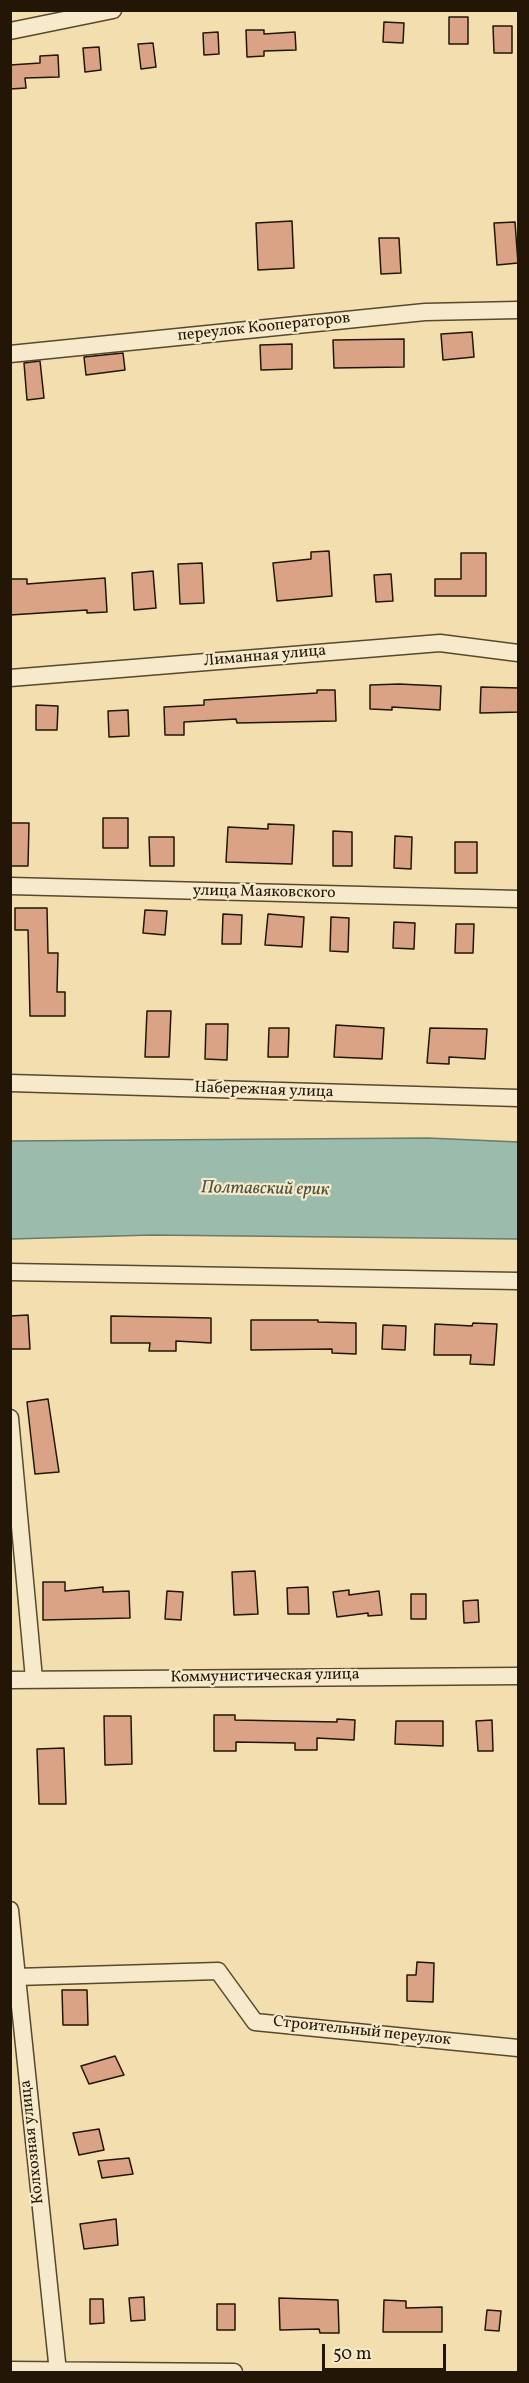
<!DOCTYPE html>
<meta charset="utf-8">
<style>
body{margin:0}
#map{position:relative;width:529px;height:2383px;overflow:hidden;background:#f2dfad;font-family:Vollkorn,serif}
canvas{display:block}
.frame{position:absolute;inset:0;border:12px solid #221707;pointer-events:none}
.scale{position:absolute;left:322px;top:2344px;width:124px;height:27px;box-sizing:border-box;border:3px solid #221707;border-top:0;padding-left:8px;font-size:18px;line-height:21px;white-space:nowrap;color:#221707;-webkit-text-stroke:4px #f7eaca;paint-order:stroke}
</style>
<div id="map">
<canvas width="529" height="2383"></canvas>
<div class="frame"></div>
<div class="scale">50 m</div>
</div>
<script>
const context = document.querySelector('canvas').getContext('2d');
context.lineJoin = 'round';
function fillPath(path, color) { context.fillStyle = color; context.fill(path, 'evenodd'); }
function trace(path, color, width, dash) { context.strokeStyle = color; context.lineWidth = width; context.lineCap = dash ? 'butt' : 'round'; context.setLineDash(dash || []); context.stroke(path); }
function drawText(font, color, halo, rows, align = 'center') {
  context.font = font + ' Vollkorn,serif'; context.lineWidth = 4.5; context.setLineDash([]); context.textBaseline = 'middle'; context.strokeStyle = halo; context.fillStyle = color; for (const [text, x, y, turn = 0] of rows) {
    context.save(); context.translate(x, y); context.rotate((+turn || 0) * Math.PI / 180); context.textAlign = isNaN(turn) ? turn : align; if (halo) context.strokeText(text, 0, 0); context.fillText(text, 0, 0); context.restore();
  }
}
const water = new Path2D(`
 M428,1138L518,1142V1239L152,1235L11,1239V1141Z`);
const building = new Path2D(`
 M449,17H468V44H449Z
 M384,22L404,23L403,43L383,42Z
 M493,26H512V53H494Z
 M246,30H264V34L295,32L296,50L264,51V56L247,57Z
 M218,32L219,54L204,55L203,33Z
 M153,43L156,67L141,69L138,44Z
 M99,47L101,70L85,72L83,48Z
 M58,55L59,77L25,78L26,88L10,89V65L40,63V56Z
 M292,221L294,268L258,270L256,223Z
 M515,222L518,263L497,265L494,223Z
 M379,238H399L401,273L381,274Z
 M472,332L474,357L443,360L441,334Z
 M404,339V367L334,368L333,340Z
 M292,344V369L261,370L260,345Z
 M123,353L125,370L86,375L84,357Z
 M40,361L44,398L27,400L24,363Z
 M329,551L332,596L277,601L273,563L311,559V552Z
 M461,553H486V596H435V579H461Z
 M202,563L204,603L180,604L178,564Z
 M153,571L156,608L134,610L132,573Z
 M391,574L393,601L376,602L374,575Z
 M105,578L107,612L87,613V610L10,615V579H27V584Z
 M399,684L441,686L440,710L392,707V710L370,709V685Z
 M481,687L519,688V712L480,713Z
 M317,690H335L336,721L237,723L236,719L184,722V735H165L164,707L204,705V700L317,693Z
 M36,705L58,706L57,730H36Z
 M128,710L129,736L109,737L108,711Z
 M103,818H128V848H103Z
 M10,823H29L28,866H10Z
 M268,824L294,825L292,864L226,862L228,827L268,829Z
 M333,831L352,832V866H333Z
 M395,836L412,837L411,869L394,868Z
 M149,837H174V866H150Z
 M455,842H477V873H455Z
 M15,908H47L48,953H58L57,992H65V1016H30L28,930H15Z
 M145,910L167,911L165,935L143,933Z
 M223,914L242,915L241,944H222Z
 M268,914L304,917L302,947L265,945Z
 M331,917L349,918L348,952L330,951Z
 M394,922L415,923L414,949L393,948Z
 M456,924H474L473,953H455Z
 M147,1011H171L169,1057H145Z
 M206,1024H228L227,1060L205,1059Z
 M336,1025L384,1028L382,1059L334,1057Z
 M269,1028H289L288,1057H268Z
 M430,1028L487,1029L485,1059L449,1057V1064L427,1063Z
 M28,1315L30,1349H10V1316Z
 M111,1316L211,1318V1343L176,1341V1351H149L150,1343H111Z
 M251,1320H318V1322L356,1323V1354L332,1353V1349L251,1350Z
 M473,1323L497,1324L494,1365L470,1364L471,1355H434L435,1324L472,1326Z
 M383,1325L406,1326L405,1350L382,1349Z
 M48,1399L59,1472L35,1474L27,1402Z
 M255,1571L258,1614L234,1615L232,1572Z
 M43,1582H65V1591L103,1587V1592L129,1591L130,1618L43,1620Z
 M308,1587L309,1614H288L287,1588Z
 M349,1590V1595L379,1591L382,1615L368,1616V1613L337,1617L333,1592Z
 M167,1591L183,1592L181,1620L165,1619Z
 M411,1594H426V1619H411Z
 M478,1600L479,1622L464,1623L463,1601Z
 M214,1715H235V1720L337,1722V1719L355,1720L354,1740L317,1738V1750H295V1743L236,1742V1751H214Z
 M104,1716H131L132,1764L105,1765Z
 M492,1720L493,1751H478L476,1721Z
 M396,1721H443V1746L395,1744Z
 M64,1748L66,1804H39L37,1749Z
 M417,1962L434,1963L433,2002L407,2001V1975H416Z
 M62,1990H87L88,2025H63Z
 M115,2056L124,2075L89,2084L81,2066Z
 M99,2129L104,2150L79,2155L73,2133Z
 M129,2158L133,2174L102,2178L98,2161Z
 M116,2219L118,2245L84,2249L80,2224Z
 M144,2297L145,2320L131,2321L129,2298Z
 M279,2298L338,2300L339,2333H320L319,2329L280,2330Z
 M90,2299H103L104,2323L90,2324Z
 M384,2300L406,2301V2308L442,2307V2332H383Z
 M217,2304H235V2330H217Z
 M487,2310L501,2311L499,2331L485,2330Z`);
const minor = new Path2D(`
 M10,31L113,10
 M10,354L425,312L518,310
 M10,678L440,643L518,653
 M10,886L518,899
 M10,1083L518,1098
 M10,1272L518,1281
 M10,1418L34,1679
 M10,1680L518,1676
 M10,1910L58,2372
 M16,1977L218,1971L255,2022L518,2048
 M10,2370L234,2372`);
const streetNames = [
 ["переулок Кооператоров",264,328,-6],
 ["Лиманная улица",265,657,-5],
 ["улица Маяковского",264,893,1],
 ["Набережная улица",264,1091,2],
 ["Коммунистическая улица",265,1677,-1],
 ["Строительный переулок",362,2032,6],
 ["Колхозная улица",33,2142,-96]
];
const waterNames = [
 ["Полтавский ерик",265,1190,1]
];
fillPath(water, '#9bbcad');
trace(water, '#6b7a6b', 1.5);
fillPath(building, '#dba386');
trace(building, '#221707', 1.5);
trace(minor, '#564930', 19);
trace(minor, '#f7eaca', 16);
drawText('16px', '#221707', '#f7eaca', streetNames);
drawText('italic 18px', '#4c5141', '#f7eaca', waterNames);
</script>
